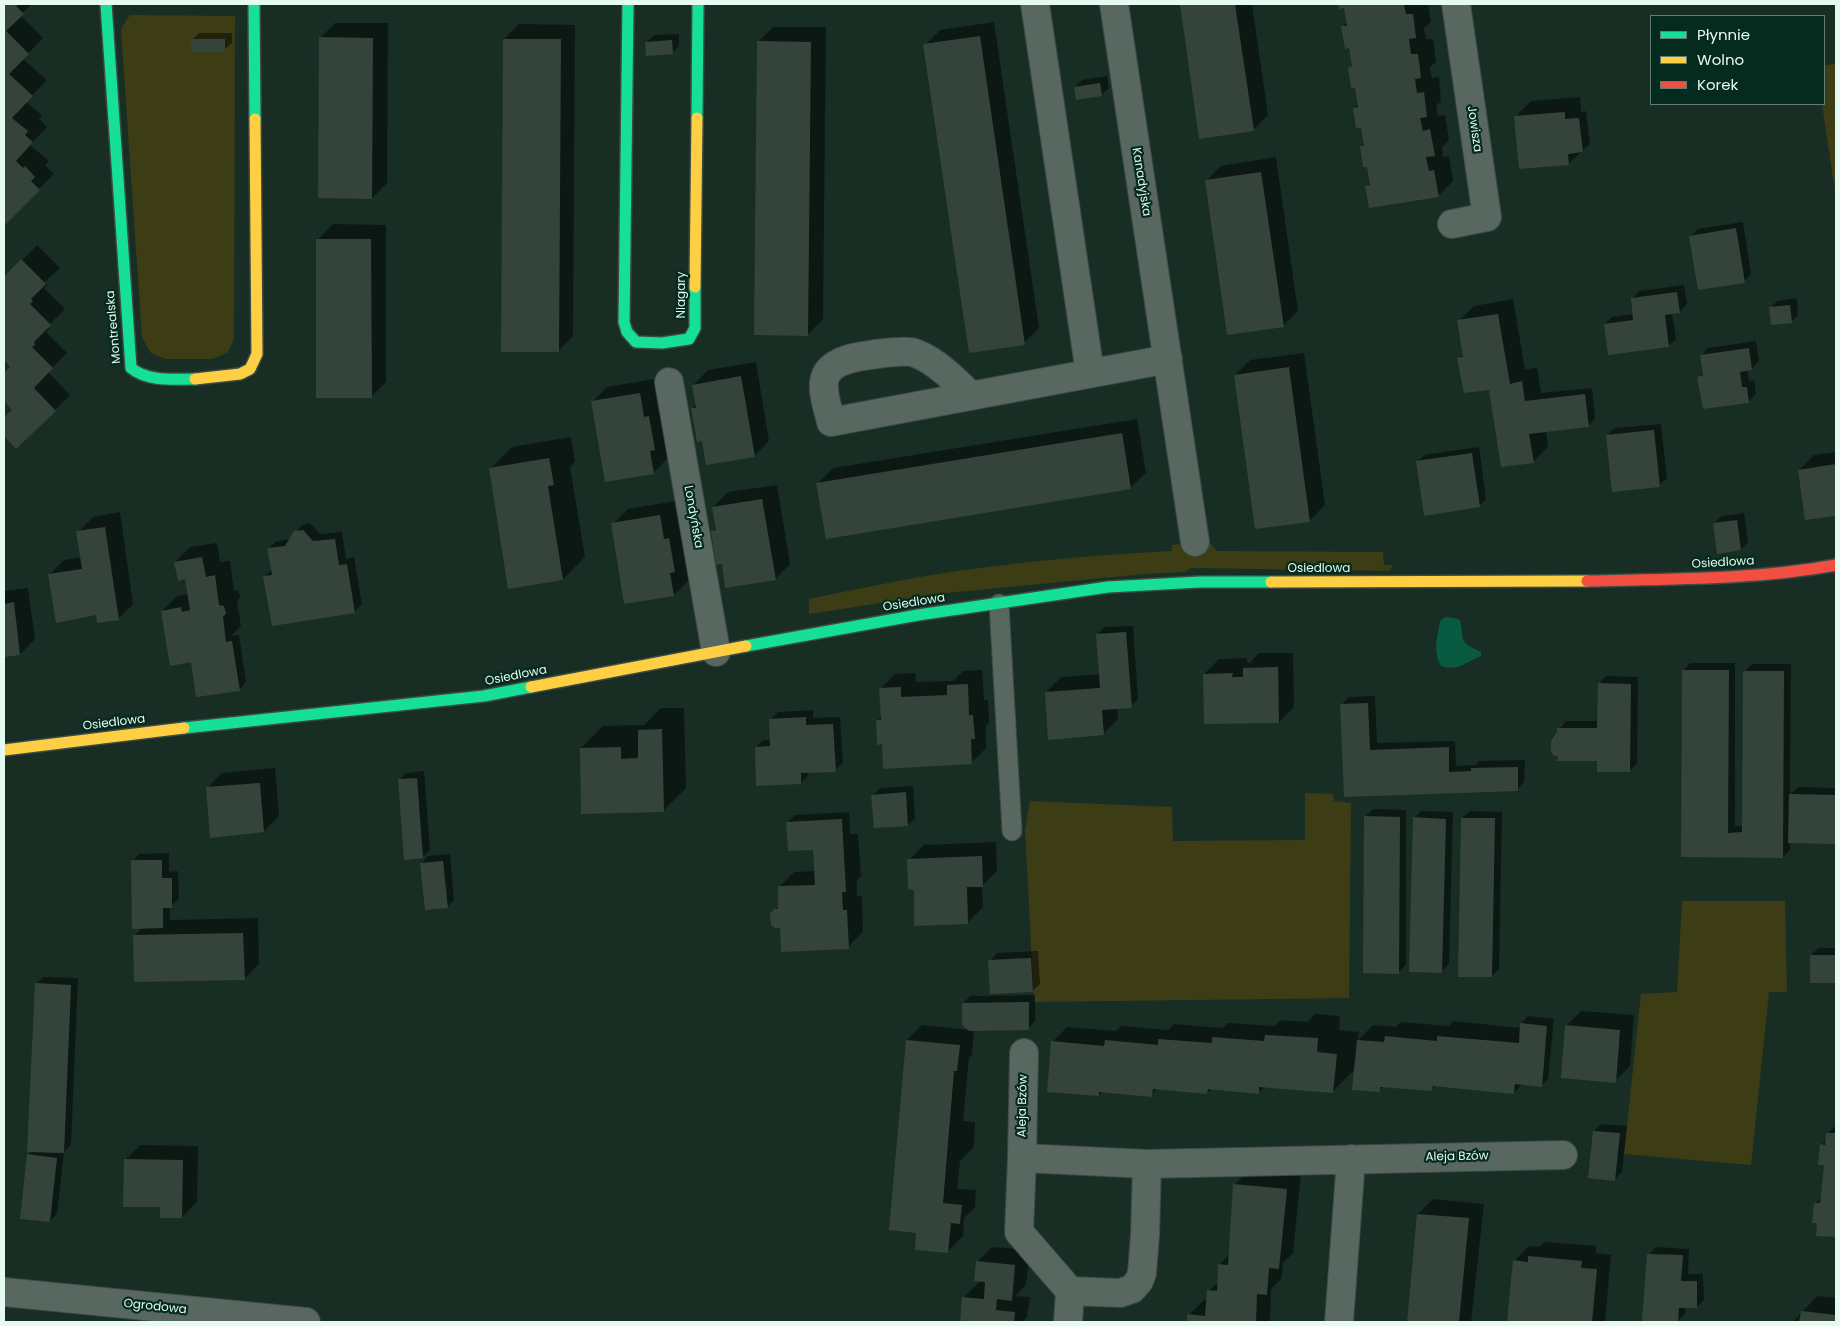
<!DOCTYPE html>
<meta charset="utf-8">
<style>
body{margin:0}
#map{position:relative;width:1840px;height:1326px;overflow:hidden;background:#182e25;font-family:Poppins,sans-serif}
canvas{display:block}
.frame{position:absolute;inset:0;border:5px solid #e5faf0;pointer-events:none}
.legend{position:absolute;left:1650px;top:15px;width:175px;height:90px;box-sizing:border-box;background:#042b1e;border:1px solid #5e7e72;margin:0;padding:6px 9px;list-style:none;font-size:15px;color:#e5faf0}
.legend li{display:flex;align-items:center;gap:10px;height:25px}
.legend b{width:25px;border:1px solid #5e7e72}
</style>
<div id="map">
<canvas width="1840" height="1326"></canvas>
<div class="frame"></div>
<ul class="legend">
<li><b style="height:6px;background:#16e098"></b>Płynnie</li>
<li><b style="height:6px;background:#ffcf43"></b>Wolno</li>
<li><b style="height:6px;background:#f24e42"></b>Korek</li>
</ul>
</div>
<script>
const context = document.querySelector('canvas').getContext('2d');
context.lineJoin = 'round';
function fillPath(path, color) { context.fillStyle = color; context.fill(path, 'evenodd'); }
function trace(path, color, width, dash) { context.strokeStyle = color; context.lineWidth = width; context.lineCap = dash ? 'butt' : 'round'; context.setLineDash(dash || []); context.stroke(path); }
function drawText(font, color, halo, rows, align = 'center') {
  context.font = font + ' Poppins,sans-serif'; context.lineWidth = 4.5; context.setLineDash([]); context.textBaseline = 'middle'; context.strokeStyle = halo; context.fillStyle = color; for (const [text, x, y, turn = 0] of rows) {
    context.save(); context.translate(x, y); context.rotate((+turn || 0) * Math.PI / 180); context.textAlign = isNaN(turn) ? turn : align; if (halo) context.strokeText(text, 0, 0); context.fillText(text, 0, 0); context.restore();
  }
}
const green = new Path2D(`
 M130,15L235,16L234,339L228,352L213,359H166L151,353L142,338L121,29Z
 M1836,63V198L1822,104H1824V66Z
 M1208,541L1217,551L1383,552L1384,565H1393L1389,571L1191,568L1185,572L1145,574L946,593L809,614V599C847,591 886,583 925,576C1005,563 1091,555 1172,551V545Z
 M1305,793L1333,794L1334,801L1351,803L1349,998L1034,1002L1025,830L1030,801L1172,807L1173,841L1305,840Z
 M1682,901H1785L1787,992H1769L1751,1165L1624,1154L1641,994L1677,992Z`);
const water = new Path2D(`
 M1445,617L1454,618L1460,620C1465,642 1457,641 1481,652V656C1468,661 1457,672 1441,666C1433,651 1437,638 1440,621Z`);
const shadow = new Path2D(`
 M4,4H32L20,15L43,38L23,59L47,80L26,102L42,115L39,119L47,127L30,145L49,161L45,165L54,174L4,224Z
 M1181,4H1252L1268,115L1253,130L1200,137Z
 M1340,4H1428L1431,22L1424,28L1426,39H1433L1436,62L1430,67L1432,78L1439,77L1441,101L1436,106L1438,116L1445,115L1449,140L1442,147L1443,157L1449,156L1453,181L1438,196L1367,186L1371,182L1368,165L1362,146L1365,143L1362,127L1354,108L1358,104L1356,87L1349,68L1353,64L1350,46L1343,27L1348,22L1345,7L1340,8Z
 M994,22L1039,328L1024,343L925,45L940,30Z
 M335,23H388L387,183L372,198L320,38Z
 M519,24L575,25L573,336L558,351L504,39Z
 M773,27H826L823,319L808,334L758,42Z
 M199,33H232V43L224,50L192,40Z
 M679,34V46L672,53L646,43L654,35Z
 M1107,76L1109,88L1101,95L1075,87L1082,80Z
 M1580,97L1581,112L1586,111L1590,144L1568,164L1516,116L1531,101Z
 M1276,157L1298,311L1283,326L1206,181L1221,166Z
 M1743,222L1751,274L1744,282L1690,237L1698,229Z
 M333,224L386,225V382L371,397L318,239Z
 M37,245L60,268L44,283L47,285L44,288L65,309L48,326L49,329L46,332L67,353L48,372L70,395L16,448L4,434V418L13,409L4,400V374L12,366L4,359V328L6,325L4,323V279Z
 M1684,285L1687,304L1680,312L1672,313L1676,339L1668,346L1605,324L1612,317L1634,314L1632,299L1639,291Z
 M1797,298L1798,315L1791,322L1770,308L1777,301Z
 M1513,299L1525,370L1537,367L1541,393L1592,388L1595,418L1588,426L1546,431L1548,447L1533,462L1490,388L1459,359L1464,354L1459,321L1474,306Z
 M1756,341L1759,361L1752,369H1747L1749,381L1754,380L1756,394L1748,402L1699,377L1704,372L1701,356L1708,348Z
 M1304,353L1325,505L1310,520L1235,375L1250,360Z
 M756,362L769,441L754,456L703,440L692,409L696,405L693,385L708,370Z
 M655,379L668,458L653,473L592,402L607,387Z
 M1137,419L1146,473L1130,488L818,483L833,468Z
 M1661,424L1667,478L1659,485L1607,435L1615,428Z
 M571,437L575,461L570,467L585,557L563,579L490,469L512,447Z
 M1479,447L1486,499L1479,506L1417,462L1424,455Z
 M1836,452V515L1806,519L1799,470L1814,455Z
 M777,485L790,564L775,579L723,563L712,532L717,527L713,507L728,492Z
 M675,501L679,525L684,524L689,556L685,560L689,580L674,595L613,524L628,509Z
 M120,512L133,604L118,619L97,614L49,575L64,560L82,557L78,532L93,517Z
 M1744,513L1748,542L1741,549L1714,523L1722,516Z
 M310,523L320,534L342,532L346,559L354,557L362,604L354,612L265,576L272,569L268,549L275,542L290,539L302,525Z
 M217,543L220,562L230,561L234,590L239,591L240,597L237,601L241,626L231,636L239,635L246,682L239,690L192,661L162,611L177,596L189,594L186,578L175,562L190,547Z
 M28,588L35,639L20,654L4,656V591Z
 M1133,626L1138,699L1131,706L1117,707L1118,719L1103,734L1046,692L1061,677L1100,674L1097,635L1104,627Z
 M1259,653H1293L1294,707L1279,722L1204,674L1219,659L1247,658V663H1250Z
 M1690,663H1735V826H1743L1745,671L1752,664H1791L1790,795L1798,787L1836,788V843L1790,842V850L1783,857L1682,856L1683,671Z
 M982,670L984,700H988L989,723L986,726V748L971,763L883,743L877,721L882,716L880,689L895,674L915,673L916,682L953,681L963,671Z
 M1606,676L1638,677L1637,764L1629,771L1598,760L1559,755V729L1566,721H1598L1599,684Z
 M1375,696L1377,743L1455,741L1456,766L1476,765L1479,761L1525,760L1524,782L1517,790L1346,796L1341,705L1349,697Z
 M661,708H684L686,788L664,810L581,748L603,726L644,725Z
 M813,710V718L840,717L843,763L835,770L808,772V776L800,783L756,747L763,740H771V719L778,712Z
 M275,768L279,816L264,831L207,788L222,773Z
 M424,771L430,850L423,857L399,780L406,773Z
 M913,786L915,818L908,825L873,796L880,788Z
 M1373,809L1406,810V965L1399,972L1365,817Z
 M1421,811L1453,812L1449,964L1441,972L1414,818Z
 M1470,811L1502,812L1499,969L1492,976L1462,818Z
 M849,812L850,834H858L861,876L857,880V896H862L863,932L848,947L781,927L775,910L780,905L779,887L794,872L816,871L815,849L788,822L795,815Z
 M996,842L997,871L982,886L983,907L968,922L915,888L909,860L924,845Z
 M169,853V872L178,871L179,899L170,907V920L258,918L259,964L244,979L135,935L142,928L132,861L140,854Z
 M450,854L454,900L447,907L421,864L428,856Z
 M1818,948H1836V982H1811V955Z
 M1038,951L1040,984L1032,991L990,961L997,953Z
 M43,977L78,978L71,1145L64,1152L57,1214L50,1221L28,1155L33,1151L36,984Z
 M1035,995V1021L1028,1029H974L972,1055L969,1058L963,1121L975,1122L974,1147L960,1161L957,1189L976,1190L975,1207L964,1218L963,1236L948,1251L918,1232L907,1040L922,1025L970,1030L963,1003L970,996Z
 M1581,1011L1634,1015L1630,1066L1615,1081L1566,1026Z
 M1315,1014L1340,1016L1339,1030L1359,1032L1358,1040L1373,1025L1395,1027L1401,1022L1449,1026L1453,1021L1521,1028V1024L1528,1016L1554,1019L1548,1079L1541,1086L1522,1084L1514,1093L1436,1085L1432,1090L1384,1086L1379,1091L1355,1069L1333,1091L1265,1086L1258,1093L1212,1088L1207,1093L1158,1088L1151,1095L1103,1091L1099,1095L1052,1042L1067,1027L1116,1031L1121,1026L1168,1030L1174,1024L1222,1028L1228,1023L1274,1026L1281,1020L1307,1022Z
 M1601,1124L1627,1126L1622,1172L1615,1179L1594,1131Z
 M1836,1125V1236L1817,1234L1819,1222L1815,1203L1822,1197L1825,1164L1821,1145L1827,1139L1828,1133Z
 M140,1145L198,1146L197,1202L182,1217L161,1206L125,1160Z
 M1249,1170L1301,1174L1293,1253L1283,1263L1281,1279L1271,1289L1270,1322H1188L1189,1315L1204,1300H1208L1209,1291L1219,1281V1265L1230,1254L1234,1185Z
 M1433,1199L1484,1204L1471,1322H1408L1418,1214Z
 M1544,1242L1596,1246V1253L1611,1255L1605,1322H1508L1514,1261L1529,1246L1539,1247Z
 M992,1247L1030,1250L1026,1285L1015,1296L1030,1297L1027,1317L1022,1322H961L964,1297L981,1280L977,1262Z
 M1656,1247L1689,1249L1688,1274H1703L1704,1300L1697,1307H1685V1314L1677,1321L1649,1255Z
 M1817,1296L1836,1298V1322H1793Z`);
const building = new Path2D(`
 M4,4H18L16,6L24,14L6,31L29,54L9,74L33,96L12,118L28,131L25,135L33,142L16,161L23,168L25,166L35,177L31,181L40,190L4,226Z
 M1180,4H1235L1254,131L1199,139Z
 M1338,4H1404L1406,14H1413L1416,38L1409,39L1411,54H1418L1421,78L1415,79L1417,93L1424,92L1427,117L1420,118L1423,131L1430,129L1435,156L1426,157L1429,171L1434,170L1439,197L1369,208L1365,186L1370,185L1367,167H1363L1360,146H1364L1361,128H1356L1353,108L1358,107L1355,88H1351L1348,67L1352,66L1349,48L1345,49L1341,26H1347L1344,8L1339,9Z
 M980,36L1025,345L969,353L923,44Z
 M319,37L373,38L372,199L318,198Z
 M191,39H225V52H191Z
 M503,39H561L559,352H501Z
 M672,40L673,54L646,56L645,42Z
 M757,41L811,42L808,336L754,335Z
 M1100,83L1102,96L1076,100L1074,87Z
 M1565,112V119L1579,118L1583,152L1568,154L1569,165L1519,169L1514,116Z
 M1261,172L1284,327L1227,335L1205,180Z
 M1736,228L1745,283L1698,290L1689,236Z
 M316,239H371L372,398H316Z
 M21,259L46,284L31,299L33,301L30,304L51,325L34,342L35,345L32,347L53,368L34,388L56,411L16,449L4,436V417L12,410L4,401V373L10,367L4,360V277Z
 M1677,292L1680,313L1665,315L1669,347L1608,355L1604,324L1633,320L1631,298Z
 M1790,305L1792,323L1771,325L1769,307Z
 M1498,314L1510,384L1522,381L1525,401L1585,394L1589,427L1529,434L1534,463L1501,467L1489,390L1464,393L1457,358L1463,357L1457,320Z
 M1749,348L1752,370L1740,372L1742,387H1747L1749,403L1703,409L1697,377L1703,375L1700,355Z
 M1289,367L1310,522L1255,529L1234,375Z
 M741,376L755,457L706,465L702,441L697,442L691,408H696L692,385Z
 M640,393L644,417L649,416L655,450L650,451L654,474L605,482L591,401Z
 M1654,430L1660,487L1612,492L1606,435Z
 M1122,433L1131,489L826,539L816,483Z
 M1472,453L1480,507L1424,516L1416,461Z
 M549,458L554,485L548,486L563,580L508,589L489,468Z
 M1836,464V516L1805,520L1798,470Z
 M762,499L776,580L725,588L722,564L716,565L711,531L716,530L712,507Z
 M660,515L664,539L669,538L675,572L670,573L674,596L624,604L611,523Z
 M1737,520L1741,550L1717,554L1713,523Z
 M105,527L119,620L97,623L96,615L56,623L48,574L82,569L76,531Z
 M303,530L313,541L335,539L339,565L347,564L355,613L272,626L263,576L272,575L267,548L285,546L294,531Z
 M202,557L206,577L215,575L219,605L224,606L226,613L223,617L226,642L232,641L240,691L196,697L191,662L170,666L161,611L181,607L182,612L190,610L185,579L178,581L174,562Z
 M14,602L20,655L4,657V604Z
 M1126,632L1132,708L1102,710L1104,735L1048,740L1045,692L1100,688L1096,634Z
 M1278,667L1279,723L1204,724L1203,674L1233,673L1232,677H1243V668Z
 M1682,670H1729L1728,833L1742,832L1743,671H1784L1783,858L1681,857Z
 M1598,683L1631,684L1630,772H1597V761H1557L1558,756H1554L1551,751V741L1557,732V728H1597Z
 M968,684L969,715H973L975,739H971L972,764L883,769L882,744L877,745L876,720H881L879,688L901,687V697L947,695V685Z
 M1368,703L1370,750L1449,747V772L1471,771V768L1518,767V791L1344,797L1340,704Z
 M806,717V725L833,724L836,772L801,773V784L756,786L755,747L770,746L769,719Z
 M662,729L664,812L581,814L580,748L621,747V759L638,758V730Z
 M417,778L423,858L404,860L398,779Z
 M260,783L264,832L210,838L206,787Z
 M906,792L908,826L874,828L871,795Z
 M1789,794L1836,795V844L1788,843Z
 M1364,816L1400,817L1399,974L1363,973Z
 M1413,817L1446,819L1442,973L1409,972Z
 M1461,818H1495L1492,977H1458Z
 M842,819L846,892H842L843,910H847L849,949L781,952L780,928H775L771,925L770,914L774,909H778V886L815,885L813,850L788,851L786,822Z
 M982,856L983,887H967L968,924L914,926V890L908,889L907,859Z
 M131,860H162V878H172V908H163V928L132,929Z
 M443,861L448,908L425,910L420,863Z
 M243,933L245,980L134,982L133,935Z
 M1810,955H1836V983H1810Z
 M1031,958L1033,992L990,994L988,960Z
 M35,983L71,985L64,1153L27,1152Z
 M1029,1002V1030L969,1031L962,1025V1003Z
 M1520,1023L1547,1026L1542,1087L1515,1084L1514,1094L1433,1086L1432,1091L1380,1087V1092L1352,1090L1357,1040L1384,1042L1385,1036L1437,1041V1036L1519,1043Z
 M1565,1025L1620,1030L1616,1083L1561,1078Z
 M1265,1035L1318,1038L1317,1052L1337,1054L1333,1093L1259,1087V1094L1208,1089L1207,1094L1153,1089L1152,1097L1099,1092V1096L1047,1092L1051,1041L1104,1046L1105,1040L1158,1045V1039L1212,1043V1037L1264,1041Z
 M906,1040L960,1045L957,1071H954L943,1203L962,1205L960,1224L951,1223L948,1253L915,1250L916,1233L889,1230Z
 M1593,1131L1620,1133L1615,1181L1588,1178Z
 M1826,1133H1836V1237L1816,1236L1817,1223H1812L1814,1203H1820L1824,1165H1818L1820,1144L1825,1145Z
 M27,1154L57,1158L50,1222L20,1219Z
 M124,1159L183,1160L182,1218H160V1207H123Z
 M1233,1184L1287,1189L1279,1269L1269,1268L1267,1295L1257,1294L1256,1322H1187V1314L1205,1316L1207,1290L1217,1291L1218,1264L1228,1265Z
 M1417,1214L1469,1218L1459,1322H1407Z
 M1647,1254L1683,1255L1681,1281H1697V1308H1679L1678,1322L1642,1321Z
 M1528,1256L1582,1261L1581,1268L1597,1269L1592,1322H1507L1513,1260L1528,1262Z
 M976,1261L1015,1265L1012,1301L997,1299L996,1310L1015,1312L1014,1322H960L962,1297L984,1299L985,1282L974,1281Z
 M1801,1311L1836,1315V1322H1799Z`);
const lane = new Path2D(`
 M999,604L1012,831`);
const street = new Path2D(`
 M1035,4L1090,373
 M1114,4L1195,542
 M1452,224L1487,217L1456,4
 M669,382L716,652
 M970,395C954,379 936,361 915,353C905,349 857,356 846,360C839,362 831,367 827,373C819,386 828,408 831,422L1168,359
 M1022,1158L1024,1053
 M1147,1164L1563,1155
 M4,1292L306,1322
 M1068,1322L1070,1291L1019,1232L1022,1158L1147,1164L1145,1235L1142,1273L1139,1281L1132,1289L1120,1293L1070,1291
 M1339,1322L1351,1159`);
const fast = new Path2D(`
 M106,4L131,368C148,382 174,379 195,379
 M254,4L255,119
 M628,4L624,322L627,332L636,342L662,343L689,339L695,328V287
 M697,118L698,4
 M746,646L918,615L1108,587L1200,582H1271
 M184,728L484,696L531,687`);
const slow = new Path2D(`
 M695,287L697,118
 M195,379L240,374L250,369L257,354L255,119
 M1271,582L1587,581
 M531,687L746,646
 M4,750L184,728`);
const jam = new Path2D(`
 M1587,581C1670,579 1754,580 1836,565`);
const streetNames = [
 ["Jowisza",1474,129,82],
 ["Kanadyjska",1141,182,81],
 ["Niagary",682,295,-90],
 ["Montrealska",114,327,-95],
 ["Londyńska",693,517,80],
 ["Osiedlowa",1723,563,-3],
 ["Osiedlowa",1319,569],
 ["Osiedlowa",914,603,-9],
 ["Osiedlowa",516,676,-11],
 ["Osiedlowa",114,723,-7],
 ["Aleja Bzów",1023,1106,-89],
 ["Aleja Bzów",1457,1157,-1],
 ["Ogrodowa",155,1307,6]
];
fillPath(green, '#3c3d15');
fillPath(water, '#085a40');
fillPath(shadow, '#0007');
fillPath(building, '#34443b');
trace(lane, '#3b4b44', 21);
trace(street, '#3b4b44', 30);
trace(fast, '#3b4b44', 14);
trace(slow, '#3b4b44', 14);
trace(jam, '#3b4b44', 14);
trace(lane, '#586760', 19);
trace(street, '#586760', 28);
trace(fast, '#16e098', 11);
trace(slow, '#ffcf43', 11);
trace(jam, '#f24e42', 11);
drawText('12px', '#e5faf0', '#042b1e', streetNames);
</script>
